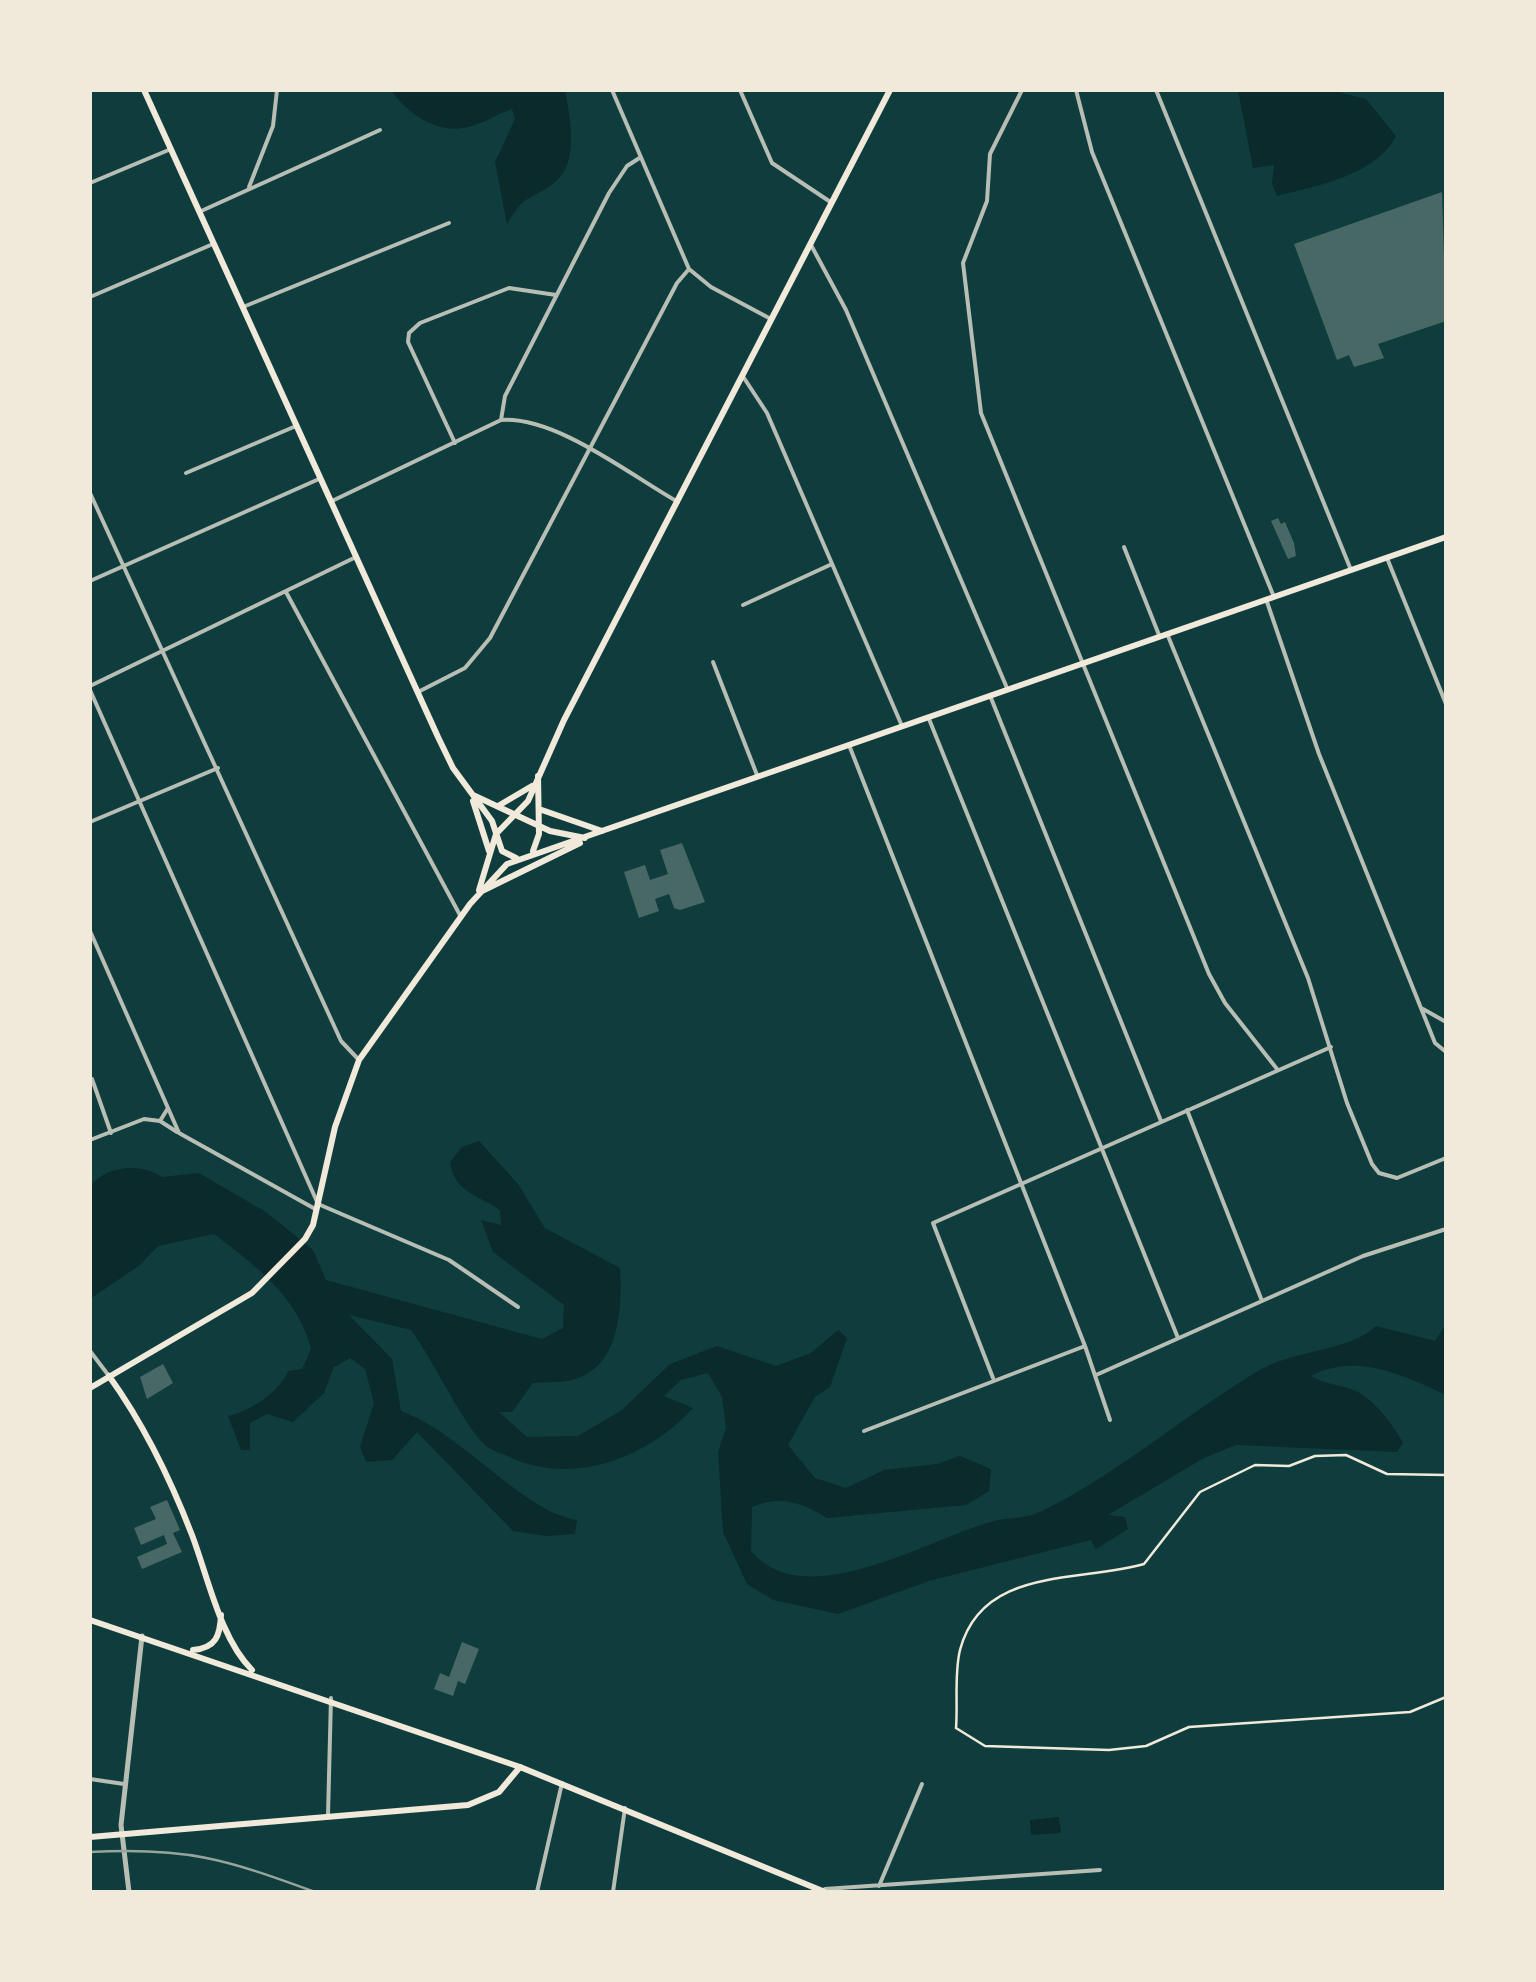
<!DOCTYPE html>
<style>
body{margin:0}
#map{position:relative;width:1536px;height:1982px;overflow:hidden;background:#0f3d3e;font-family:Commissioner,sans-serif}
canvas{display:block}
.frame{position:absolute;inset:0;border:92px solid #f1e9da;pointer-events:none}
</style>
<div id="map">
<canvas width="1536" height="1982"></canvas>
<div class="frame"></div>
</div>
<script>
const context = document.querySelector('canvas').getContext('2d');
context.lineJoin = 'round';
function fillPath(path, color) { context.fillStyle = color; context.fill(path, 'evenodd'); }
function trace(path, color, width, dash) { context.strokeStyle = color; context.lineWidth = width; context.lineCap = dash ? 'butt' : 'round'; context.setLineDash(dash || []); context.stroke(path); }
const water = new Path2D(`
 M391,90H565C570,117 580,164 554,183C528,202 526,192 507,224L495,162L515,119L512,109C499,113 488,121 475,125C442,138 408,115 391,90Z
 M1238,90H1330L1366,99L1396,136C1377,175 1316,186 1277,196L1272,184L1274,165L1253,168Z
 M479,1141L518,1184L545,1228L620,1268C622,1307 621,1368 572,1380C560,1383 545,1382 533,1383L512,1412H499L527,1437L578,1436L622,1410L670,1364L717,1346L776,1366L811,1353L838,1330L847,1338L830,1387L815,1397L788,1445L815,1478L846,1488L884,1470L937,1464L960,1456L991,1469L989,1491L966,1505L827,1518C801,1502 780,1495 752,1507L751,1551C805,1615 927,1540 990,1522C1007,1517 1026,1519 1042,1511C1119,1473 1185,1415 1258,1371C1295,1349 1349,1352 1376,1326L1435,1341L1446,1324V1395C1403,1375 1356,1352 1311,1376C1326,1385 1344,1385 1358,1392C1376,1402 1394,1426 1403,1443L1397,1452L1236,1445L1204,1458L1108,1515L1125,1517L1128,1529L1096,1549L1091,1540L929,1581L838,1614L773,1600L747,1584L723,1532L718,1452L726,1428L722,1397L708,1373L681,1380L664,1396L693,1408C647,1459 571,1487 507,1456C501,1453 491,1450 486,1446C465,1428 432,1358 411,1330L349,1315L392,1359L401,1411C464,1434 521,1511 577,1520L575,1534L546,1536L513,1531L417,1432L392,1460L366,1462L360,1447L374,1403L365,1369L350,1358L334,1367L324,1393L293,1422L267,1414L250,1423V1450H241L228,1416C250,1411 279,1393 288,1371L302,1369L311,1349C298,1297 255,1265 214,1234L158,1246L140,1265L90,1299V1186C106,1166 140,1162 162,1177L199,1173L266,1212L313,1250L326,1280L542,1339L563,1328L564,1305L493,1252L481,1220L501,1225L500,1210C478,1195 454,1192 450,1162L462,1147Z
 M1059,1817L1061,1833L1031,1835L1030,1820Z`);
const building = new Path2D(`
 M1442,192L1446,321L1378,344L1384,358L1354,367L1349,355L1337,360L1294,244Z
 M1278,518L1281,524L1285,522L1294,543L1296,556L1288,559L1271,521Z
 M682,843L705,902L680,910L674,908L669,894L655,899L659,911L639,918L624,872L645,865L650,880L668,874L660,850Z
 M163,1364L173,1383L147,1399L140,1377Z
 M167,1500L180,1530L173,1533L182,1552L142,1569L137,1557L167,1544L164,1535L141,1545L134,1528L156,1519L150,1507Z
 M462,1642L479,1649L465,1684L458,1681L453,1696L434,1689L440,1673L449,1677Z`);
const path = new Path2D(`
 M1446,1475L1387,1474L1346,1455L1315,1456L1289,1466L1255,1465L1200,1492L1144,1564C1078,1583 982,1566 960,1650C954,1674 958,1704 956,1728L985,1746L1109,1750L1146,1746L1189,1727L1410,1712L1446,1697`);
const minor = new Path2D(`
 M612,90L689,269L711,287L769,318
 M740,90L772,163L832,203
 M1022,90L990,154L987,201L963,263L981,413L1209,974L1225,1003L1277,1069
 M1076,90L1092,152L1274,597
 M1156,90L1351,570
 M90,183L171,149
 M249,187L273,126L277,90
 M199,212L380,130
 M811,245L846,310L1007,688
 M90,297L213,244
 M243,307L449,223
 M744,378L767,413L902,726
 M501,420L505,396L609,193L627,166L641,157
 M455,443L408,342L409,333L420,323L509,288L556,295
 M186,473L296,426
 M90,493L341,1041L359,1060
 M332,501L501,420C556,416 630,475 678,502
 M1124,547L1159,635
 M1387,558L1446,704
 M90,581L319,479
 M286,592L461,917
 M1266,599L1319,754L1435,1043L1446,1052
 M743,605L832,564
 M1168,636L1308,978L1347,1103L1372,1164L1379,1173L1397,1178L1446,1158
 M713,662L757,775
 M90,686L356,557
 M90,690L318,1204L449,1260L518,1307
 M418,692L465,668L490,638L677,283L689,269
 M991,698L1161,1121
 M929,719L1178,1338
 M849,745L1085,1346L1110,1420
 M90,822L218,768
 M90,931L179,1133L317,1210
 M1423,1009L1446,1022
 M92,1079L111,1133
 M1187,1110L1262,1301
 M160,1121L177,1132
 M90,1140L144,1119L160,1121L168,1108
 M90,1351L109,1376
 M1096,1375L1363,1256L1446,1229
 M993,1378L933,1223L1331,1047
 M864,1431L1085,1346
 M90,1779L124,1784
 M328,1815L331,1698
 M879,1886L922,1784
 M825,1889L1100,1870
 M537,1892L562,1783
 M613,1892L625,1808`);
const tertiary = new Path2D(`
 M129,1892L121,1825L142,1636`);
const secondary = new Path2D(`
 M144,90L438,737L453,768L492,821L502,851L516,858
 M473,795L550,831L585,838
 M473,801L489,851
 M498,806L532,786
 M539,809L602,831
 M533,851L539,834L538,776
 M479,890L496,834L528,801L564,720L890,90
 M480,892L580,843
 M109,1376C145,1426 170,1478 192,1535C208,1577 220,1638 252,1670
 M90,1388L252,1293L305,1239L313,1225L335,1127L359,1060L470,904L507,864L1446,537
 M90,1620L520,1767
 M193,1650C216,1648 220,1636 221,1615`);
const primary = new Path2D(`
 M90,1837L468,1805L499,1792L520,1767L825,1892`);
const rail = new Path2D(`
 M90,1852C187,1847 225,1859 315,1892`);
fillPath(water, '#0a2a2b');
fillPath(building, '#486865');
trace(path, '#f1e9da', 2.5);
trace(minor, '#b8beb3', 4);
trace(tertiary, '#b8beb3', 5);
trace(secondary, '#f1e9da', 6);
trace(primary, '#f1e9da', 6);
trace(rail, '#97a49c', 2.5);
</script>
